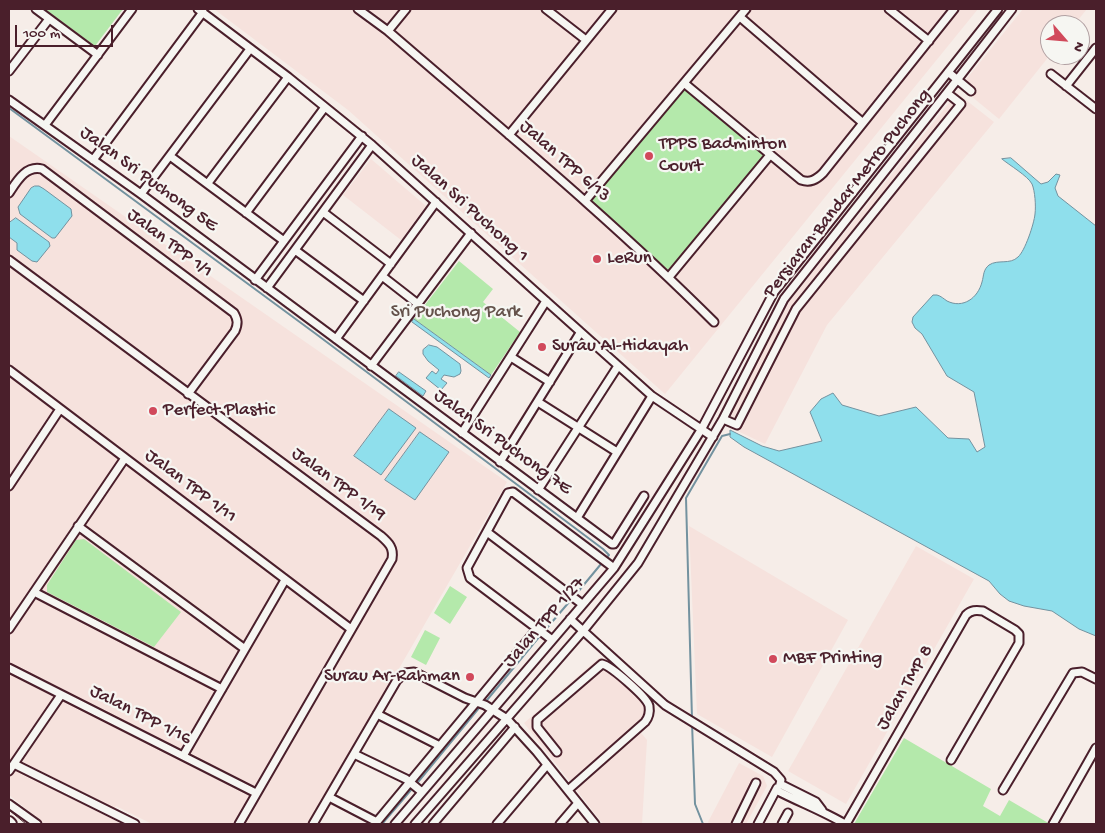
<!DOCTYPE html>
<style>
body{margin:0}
#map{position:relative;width:1105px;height:833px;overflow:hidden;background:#f6ede8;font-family:"Gochi Hand",sans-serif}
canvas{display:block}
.frame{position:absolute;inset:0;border:10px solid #4a1f2b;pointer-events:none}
.north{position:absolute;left:1040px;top:15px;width:50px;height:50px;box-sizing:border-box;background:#f6f6f2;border:1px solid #b1a0a2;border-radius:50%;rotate:117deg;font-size:14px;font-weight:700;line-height:20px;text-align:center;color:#4a1f2b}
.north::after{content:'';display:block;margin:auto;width:18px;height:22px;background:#d1495b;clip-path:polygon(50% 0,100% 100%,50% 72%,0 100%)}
.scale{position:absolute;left:15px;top:25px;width:98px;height:22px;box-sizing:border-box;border:2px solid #4a1f2b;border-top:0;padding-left:6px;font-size:15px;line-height:18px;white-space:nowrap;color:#4a1f2b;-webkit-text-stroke:4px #f6f6f2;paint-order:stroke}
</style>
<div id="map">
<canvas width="1105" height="833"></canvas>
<div class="frame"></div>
<div class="north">N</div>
<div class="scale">100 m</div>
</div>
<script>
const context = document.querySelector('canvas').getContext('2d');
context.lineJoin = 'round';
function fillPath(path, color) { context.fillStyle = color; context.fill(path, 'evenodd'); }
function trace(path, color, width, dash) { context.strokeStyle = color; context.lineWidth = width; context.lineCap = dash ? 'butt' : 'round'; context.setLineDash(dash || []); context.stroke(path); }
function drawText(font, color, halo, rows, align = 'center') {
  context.font = font + ' "Gochi Hand",sans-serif'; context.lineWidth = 4.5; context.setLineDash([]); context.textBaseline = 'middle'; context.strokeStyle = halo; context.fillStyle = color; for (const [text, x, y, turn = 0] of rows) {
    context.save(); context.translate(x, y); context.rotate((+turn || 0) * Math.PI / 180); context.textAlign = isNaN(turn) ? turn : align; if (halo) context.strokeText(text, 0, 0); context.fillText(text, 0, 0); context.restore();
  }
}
const built = new Path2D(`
 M214,9H978L665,394L348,110Z
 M1023,9H1087L1074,25H1050V55L999,119L960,87Z
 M957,93L994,122L827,325L765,444L725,425L788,303Z
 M9,136L507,482L309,824H152L116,806L110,818L123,824H45L9,795Z
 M371,159L426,206L401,240L343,195Z
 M689,526L848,620L772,757L697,714Z
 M916,546L974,579L846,804L788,771Z
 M599,658L608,662L651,700L647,716L636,727L647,740L642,824H603L524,723Z
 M739,763L763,776L767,786L746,824H709L708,822Z`);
const green = new Path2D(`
 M45,9H123L95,46Z
 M685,88L764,156L668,270L590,201Z
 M459,261L493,289L483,302L520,332L491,375L414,319Z
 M84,539L181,612L154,647L47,592V585L76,540Z
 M450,586L467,597L450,624L434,613Z
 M425,630L440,638L426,665L411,657Z
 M904,738L991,789L983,806L1000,816L1009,800L1050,824H854Z`);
const water = new Path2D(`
 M1011,158L1041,184L1048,182L1056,174L1060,175L1055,188L1058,196L1096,226V636L1079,629L1052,611L1024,606L1009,601L1000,594L989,581L744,447L730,437V430L762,446L779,451L822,441L810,412L821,399L833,393L842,405L879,416L916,407L948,438L969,439L977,452L985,447L974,392L947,376L922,334L915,328L912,322L913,317L933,295H937C941,296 944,299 947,301C963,309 978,298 982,282C984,275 983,270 989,265C998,259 1010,265 1018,257C1025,251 1034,224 1035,214C1036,206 1035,191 1032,184C1028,176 1009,165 1002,159Z
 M35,186H39L44,189L71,209L72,216L55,238H52L20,214L18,207L31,188Z
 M16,218L49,242L50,246L37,262L32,261L17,250V243L9,237V223Z
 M414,319L491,375L489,378L412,322Z
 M429,345L437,347L460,364L461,371L460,374L454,377L444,375L441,379L447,383L441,390L426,378L432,371L436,374L439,370L428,361L423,354V350Z
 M399,372L426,391L423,396L396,376Z
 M389,409L416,428L381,475L354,456Z
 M420,432L449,452L415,500L385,480Z`);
const stream = new Path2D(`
 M9,108L316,334L603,549L609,555L608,556
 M577,593L601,564
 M546,629L570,601
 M487,700L539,637
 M692,719L686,498L722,436L730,434
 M692,723L695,804L703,824
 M418,782L479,708
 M382,824L411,790`);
const minor = new Path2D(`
 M36,9L98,55
 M198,9L288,77L372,145L652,396L713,437
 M358,9L388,31C498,126 611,219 714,322
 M546,9L586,40
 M889,9L929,41
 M740,17L863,123
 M388,31L406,9
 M9,71L49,19
 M948,72L971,91
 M1051,74L1096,109
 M684,83L801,180C810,183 816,180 823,173L954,9
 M1066,86L1096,48
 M9,100L141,194L612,544H614L644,496
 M45,125L132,9
 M509,135L612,9
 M170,156L284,241
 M93,160L203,12
 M208,183L288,77
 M9,193C17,181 26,165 42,169L234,313C238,320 238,324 235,331L188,394
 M141,194L250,49
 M585,201L746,9
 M323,212L391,264
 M246,213L325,107
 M295,250L364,301
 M9,260L381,536C389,543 394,548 392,559L239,824
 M382,276L418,304
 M669,277L770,155
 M255,280L362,136
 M267,288L372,145
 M336,339L436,202
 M511,357L550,382
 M371,366L471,233
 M9,370L351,629
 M538,402L617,452
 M723,419L737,425L796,309L961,104L947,93
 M462,433L546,301
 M500,462L580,333
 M9,486L60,409
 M538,490L618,366
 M577,518L652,396
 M78,526L245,649
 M487,532L582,604
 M34,592L222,689
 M570,619L665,705L774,772L781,780L780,784
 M9,629L125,458
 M551,639L470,578L467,568L508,493L513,492L614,568
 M9,668L256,793
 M377,714L440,746
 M557,752L537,727V720L602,664C611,666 647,697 649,706C650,712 649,717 645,722L568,790
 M354,754L406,779L422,792
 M183,756L285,580
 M14,764L135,824
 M9,771L61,695
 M780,784L816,802L822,810
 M776,790C799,802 823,811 845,824
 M1003,790L1073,673L1082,672L1096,679
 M329,797L377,822
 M9,804L37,824
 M313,824L397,680L405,673L414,672L465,698L485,705L507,719L537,752L595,824
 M375,824L537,629
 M395,824L614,568L701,430L774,292L998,9
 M415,824L583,631L638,563L723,419L784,299L957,80L1012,9
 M433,824L515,727
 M497,824L547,765
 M560,824L578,803
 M736,824L756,783
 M758,824L777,788
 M782,824L788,813
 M846,824L966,615C971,610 976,610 983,611L1015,630L1019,634V643L951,760
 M1053,824L1096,748`);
const highway = new Path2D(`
 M9,822L11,824`);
const tram = new Path2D(`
 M9,810L26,824`);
const markers = [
 [649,156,5,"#d1495b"],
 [597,259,5,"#d1495b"],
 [542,347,5,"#d1495b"],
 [153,411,5,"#d1495b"],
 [773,659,5,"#d1495b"],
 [470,677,5,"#d1495b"]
];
const poiNames = [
 ["TPP5 Badminton",659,145],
 ["Court",659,167],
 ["LeRun",607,259],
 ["Surau Al-Hidayah",552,347],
 ["Perfect Plastic",163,411],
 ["MBF Printing",783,659],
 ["Surau Ar-Rahman",460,677,"right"]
];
const streetNames = [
 ["Jalan TPP 6/13",564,162,41],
 ["Jalan Sri Puchong 5E",148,180,36],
 ["Persiaran Bandar Metro Puchong",848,194,-52],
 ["Jalan Sri Puchong 1",469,209,42],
 ["Jalan TPP 1/1",169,244,37],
 ["Jalan Sri Puchong 7E",502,443,36],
 ["Jalan TPP 1/19",338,485,36],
 ["Jalan TPP 1/11",190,487,37],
 ["Jalan TPP 1/27",545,623,-49],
 ["Jalan TMP 8",906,688,-60],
 ["Jalan TPP 1/16",140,716,27]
];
const parkNames = [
 ["Sri Puchong Park",456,313]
];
fillPath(built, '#f6e2dd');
fillPath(green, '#b4e9ab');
fillPath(water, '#8fdfec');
trace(water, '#73929f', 1);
trace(stream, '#73929f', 2);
trace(minor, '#4a1f2b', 11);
trace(highway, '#4a1f2b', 14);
trace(minor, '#f6f6f2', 7);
trace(highway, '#f6f6f2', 10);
trace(tram, '#4a1f2b', 1);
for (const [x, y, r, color] of markers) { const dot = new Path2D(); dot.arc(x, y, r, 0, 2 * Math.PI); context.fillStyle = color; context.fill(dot); trace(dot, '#f6f6f2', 2); }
drawText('19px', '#4a1f2b', '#f6f6f2', poiNames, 'left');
drawText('19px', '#4a1f2b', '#f6f6f2', streetNames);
drawText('19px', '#64524b', '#f6f6f2', parkNames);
</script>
